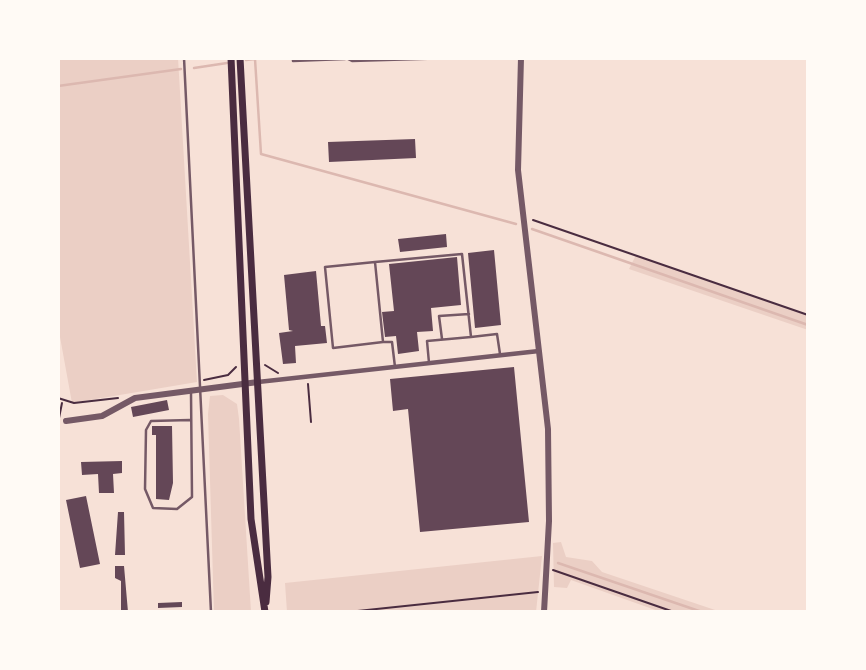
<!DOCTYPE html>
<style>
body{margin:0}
#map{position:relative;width:866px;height:670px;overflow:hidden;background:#f7e1d7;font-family:"Alegreya Sans",sans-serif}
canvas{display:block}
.frame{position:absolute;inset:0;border:60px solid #fffaf5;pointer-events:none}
</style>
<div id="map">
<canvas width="866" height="670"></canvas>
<div class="frame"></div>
</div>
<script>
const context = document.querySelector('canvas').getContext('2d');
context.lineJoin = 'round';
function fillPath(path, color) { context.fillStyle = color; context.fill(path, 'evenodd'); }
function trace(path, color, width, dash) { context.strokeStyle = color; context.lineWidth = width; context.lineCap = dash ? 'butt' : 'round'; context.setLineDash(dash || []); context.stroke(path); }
const green = new Path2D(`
 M58,58H178L197,382L72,403L58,326Z
 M636,255L808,315V330L629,269Z
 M223,395L237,404L239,419L251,612H214L208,414L210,396Z
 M561,542L566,557L592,561L602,572L721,612H661L571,580L567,588L554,587L553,543Z
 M542,556L536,612H287L285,583Z`);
const stream = new Path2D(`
 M246,60L255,59L261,154L516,224
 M194,68L227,63
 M58,86L181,69
 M532,229L808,325
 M558,563L702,612`);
const building = new Path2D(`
 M415,139L416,158L329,162L328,142Z
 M446,234L447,247L400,252L398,239Z
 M494,250L501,325L475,328L468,253Z
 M457,257L461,305L431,308L433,331L417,332L419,351L398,354L396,336L385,337L382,312L394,311L389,264Z
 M316,271L321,326H325L327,343L295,346L296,363L283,364L279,333L293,331L289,330L284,275Z
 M514,367L529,522L420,532L408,409L393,411L390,379Z
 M167,400L169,410L133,417L131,407Z
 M152,426H172L173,483L169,500L156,499V435H152Z
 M122,461V473L113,474L114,493H99L98,474L82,475L81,462Z
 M86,496L100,564L80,568L66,500Z
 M118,512H124L125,555H115Z
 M115,566H124L128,612H121V581L115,578Z
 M182,602V607L158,608V603Z`);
const path = new Path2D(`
 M533,220L808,315
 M265,365L278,373
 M204,380L228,375L236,367
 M308,384L311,422
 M58,398L74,403L118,398
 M59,418L62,403
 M553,570L674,612
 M348,612L538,592`);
const service = new Path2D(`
 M184,58L211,612
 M293,58V61L345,59
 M346,58L352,61L453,58
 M375,262L462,254L471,337L427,341L429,363
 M471,337L497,334L500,354
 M442,339L439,316L469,314
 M383,342L375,262L325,267L333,348L383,342H392L395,367
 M190,420L151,421L146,430L145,489L153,508L177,509L192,497L191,393`);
const minor = new Path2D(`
 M258,382L539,351`);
const tertiary = new Path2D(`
 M521,58L518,170L548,429L549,521L544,612
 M66,421L102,416L135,398L258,382`);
const primary = new Path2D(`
 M231,58L251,519L265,612
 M240,58L268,577L266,602`);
fillPath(green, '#ebcfc5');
trace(stream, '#dcb8b0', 2.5);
fillPath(building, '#644757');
trace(path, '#4a2c40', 2);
trace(service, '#755966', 2.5);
trace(minor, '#755966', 4.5);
trace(tertiary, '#755966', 6);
trace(primary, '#4a2c40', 7);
</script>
